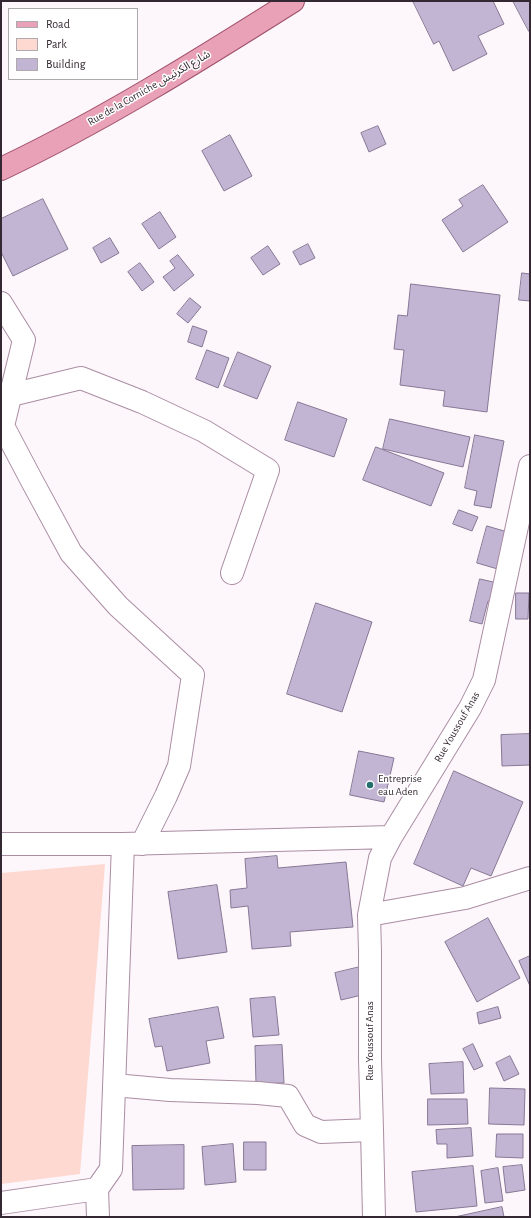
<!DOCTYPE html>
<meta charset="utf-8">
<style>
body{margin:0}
#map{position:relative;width:531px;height:1218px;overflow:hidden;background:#fdf6fb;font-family:"Alegreya Sans",sans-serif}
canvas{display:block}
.frame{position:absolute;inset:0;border:2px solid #342932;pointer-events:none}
.legend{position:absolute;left:8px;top:8px;width:130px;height:72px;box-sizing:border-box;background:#fff;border:1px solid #aea9ad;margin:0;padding:5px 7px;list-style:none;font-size:12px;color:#342932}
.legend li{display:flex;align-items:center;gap:8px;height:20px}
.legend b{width:20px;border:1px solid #aea9ad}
</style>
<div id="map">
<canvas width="531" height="1218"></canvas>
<div class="frame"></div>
<ul class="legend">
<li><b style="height:5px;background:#e8a1b7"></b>Road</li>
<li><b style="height:11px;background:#fdd9d2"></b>Park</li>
<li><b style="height:11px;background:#c2b4d3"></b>Building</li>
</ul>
</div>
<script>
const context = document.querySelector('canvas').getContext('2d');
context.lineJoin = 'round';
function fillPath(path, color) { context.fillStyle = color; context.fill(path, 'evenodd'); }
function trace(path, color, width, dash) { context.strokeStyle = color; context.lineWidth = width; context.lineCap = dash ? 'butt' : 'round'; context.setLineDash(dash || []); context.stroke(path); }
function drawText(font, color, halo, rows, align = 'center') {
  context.font = font + ' "Alegreya Sans","Noto Sans Arabic",sans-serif'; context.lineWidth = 3; context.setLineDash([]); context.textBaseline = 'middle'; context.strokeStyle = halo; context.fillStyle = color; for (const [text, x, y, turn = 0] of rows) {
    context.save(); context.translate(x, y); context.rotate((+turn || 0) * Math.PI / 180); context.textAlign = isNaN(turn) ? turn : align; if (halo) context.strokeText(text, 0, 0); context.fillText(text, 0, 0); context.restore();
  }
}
const green = new Path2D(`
 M105,864L80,1174L1,1184V873Z`);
const building = new Path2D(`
 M413,1H493L504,24L478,36L487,54L453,71L439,41L434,44Z
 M513,1H530V30L529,31Z
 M378,126L386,144L369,152L361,133Z
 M230,135L252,176L224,191L202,151Z
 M483,185L508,222L463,252L442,220L463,206L459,200Z
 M43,199L68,249L13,276L1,252V219Z
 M160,212L176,237L159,249L142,224Z
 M110,238L119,253L101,263L93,248Z
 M308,244L315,258L300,265L293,252Z
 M268,246L280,264L263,275L251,258Z
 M178,255L194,275L174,291L163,277L175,268L170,261Z
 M140,263L154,282L142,291L128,272Z
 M522,273L530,274V301L519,300Z
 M411,284L500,295L487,412L443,406L445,391L400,385L404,350L394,349L398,315L407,316Z
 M190,298L201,307L188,323L177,314Z
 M193,326L207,331L202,347L188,342Z
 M207,350L229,358L218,388L196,379Z
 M238,352L271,366L257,399L224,386Z
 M298,402L347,419L334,457L285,440Z
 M390,419L470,437L463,467L383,449Z
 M475,435L504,441L491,508L474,505L477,491L465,488Z
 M376,447L444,473L431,506L363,480Z
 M459,510L478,517L472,531L453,524Z
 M487,526L511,533L501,570L477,563Z
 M480,579L502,584L497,604L488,601L482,624L470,621Z
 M516,593H529L528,619H516Z
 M316,603L372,622L342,712L287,694Z
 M530,734V765L502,766L501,735Z
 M359,751L394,758L384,802L350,795Z
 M454,771L523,802L491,876L471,868L463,886L414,864Z
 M277,856L278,868L346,862L353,927L290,932L291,946L252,949L248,906L231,908L230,890L247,888L245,859Z
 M217,885L227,952L178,959L168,892Z
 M488,918L520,978L477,1002L445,942Z
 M530,956V986L519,961Z
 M360,967L366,994L341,1000L335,973Z
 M275,997L279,1035L253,1037L250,999Z
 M218,1007L224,1038L206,1041L210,1063L167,1071L162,1046L155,1047L149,1019Z
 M498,1007L501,1018L479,1024L477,1013Z
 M473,1044L483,1066L474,1070L463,1049Z
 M282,1045L284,1083L256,1084L255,1046Z
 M510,1056L519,1074L504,1081L496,1063Z
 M463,1062L464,1093L431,1094L429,1064Z
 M490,1088L525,1089L524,1125L489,1124Z
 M428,1099H467L468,1124L428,1125Z
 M471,1128L473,1156L447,1158V1144H437L436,1130Z
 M497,1134H523V1158L496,1157Z
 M244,1142H266V1170H244Z
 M233,1144L236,1182L205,1185L202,1147Z
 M184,1145V1189L133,1190L132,1146Z
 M522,1165L525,1190L506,1193L503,1167Z
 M473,1166L477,1206L416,1212L412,1172Z
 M498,1168L503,1201L485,1203L481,1171Z
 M502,1207L504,1217H455Z`);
const minor = new Path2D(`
 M1,303L24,340L3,426L32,481L71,553L118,606L193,675L179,766L166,796L142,844
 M11,395L81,378L142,402L204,431L268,470L232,573
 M1,844H123L391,837
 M369,915L465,898L530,878
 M114,1085L170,1090L258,1093L288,1096L305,1125L321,1132L372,1130
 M97,1189L98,1217
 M1,1203L97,1189L111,1169L123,844
 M374,1217L372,1130L370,1059V952L369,915L380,858L391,837L470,708L484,680L530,466`);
const major = new Path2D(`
 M1,169C102,121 198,61 293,1`);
const markers = [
 [370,785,4,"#25706f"]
];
const streetNames = [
 ["Rue de la Corniche شارع الكرنيش",149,88,-30],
 ["Rue Youssouf Anas",457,727,-60],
 ["Rue Youssouf Anas",370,1041,-90]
];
const poiNames = [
 ["Entreprise",378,779],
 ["eau Aden",378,792]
];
fillPath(green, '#fdd9d2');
fillPath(building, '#c2b4d3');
trace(building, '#867895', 1);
trace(minor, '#aa8da3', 24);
trace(major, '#9f4f69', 24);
trace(minor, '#fff', 22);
trace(major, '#e8a1b7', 22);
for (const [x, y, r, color] of markers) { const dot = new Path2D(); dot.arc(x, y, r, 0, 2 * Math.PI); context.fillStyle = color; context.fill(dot); trace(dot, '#fff', 1.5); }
drawText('11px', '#342932', '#fff', streetNames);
drawText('11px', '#342932', '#fff', poiNames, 'left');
</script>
